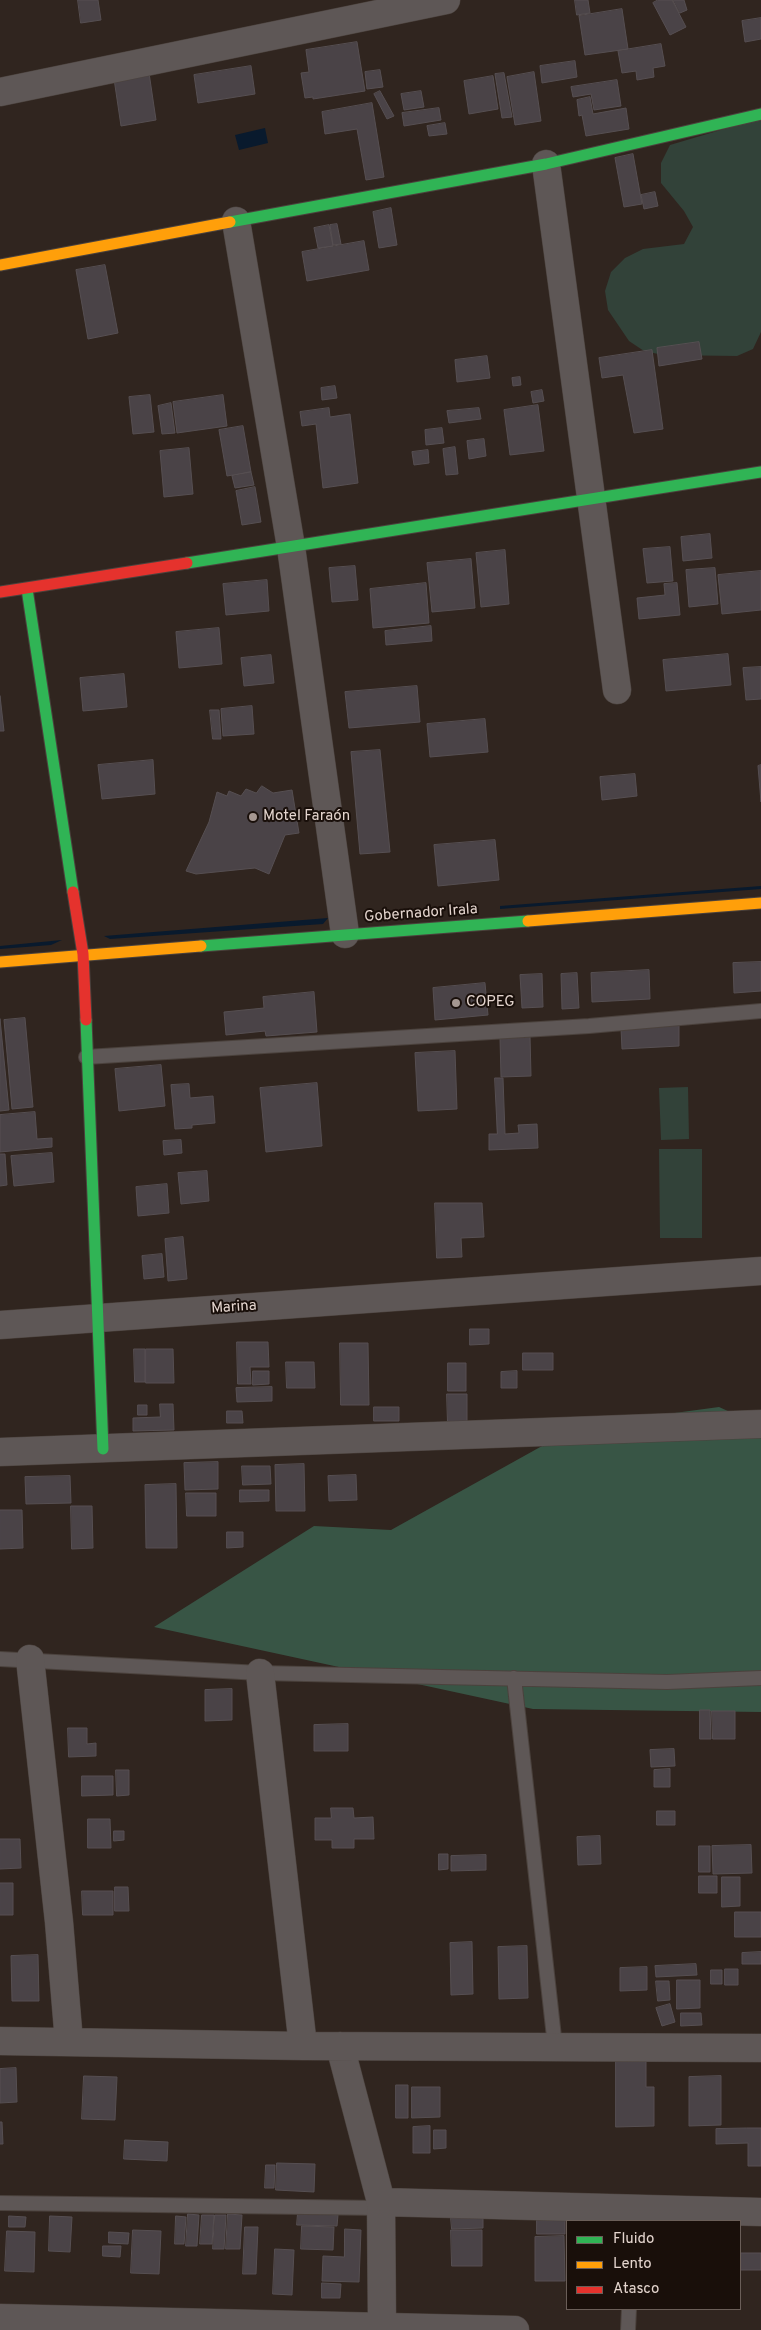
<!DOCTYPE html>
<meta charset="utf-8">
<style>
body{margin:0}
#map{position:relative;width:761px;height:2330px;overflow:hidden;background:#30251f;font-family:Overpass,sans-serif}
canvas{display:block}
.legend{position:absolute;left:566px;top:2220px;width:175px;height:90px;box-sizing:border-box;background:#190f0a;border:1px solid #6a5e58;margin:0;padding:6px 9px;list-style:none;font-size:15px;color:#e4d5ce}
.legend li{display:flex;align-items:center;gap:10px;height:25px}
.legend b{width:25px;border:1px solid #6a5e58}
</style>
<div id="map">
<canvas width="761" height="2330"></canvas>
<ul class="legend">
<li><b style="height:6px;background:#30b455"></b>Fluido</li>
<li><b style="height:6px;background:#ff9f0a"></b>Lento</li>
<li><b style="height:6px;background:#e5322d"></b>Atasco</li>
</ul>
</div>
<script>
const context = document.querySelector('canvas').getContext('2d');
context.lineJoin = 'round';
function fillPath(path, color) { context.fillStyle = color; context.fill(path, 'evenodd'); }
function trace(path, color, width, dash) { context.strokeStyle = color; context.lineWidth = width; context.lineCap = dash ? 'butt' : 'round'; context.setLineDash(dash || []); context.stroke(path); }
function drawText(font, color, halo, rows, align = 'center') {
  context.font = font + ' Overpass,sans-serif'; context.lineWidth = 4; context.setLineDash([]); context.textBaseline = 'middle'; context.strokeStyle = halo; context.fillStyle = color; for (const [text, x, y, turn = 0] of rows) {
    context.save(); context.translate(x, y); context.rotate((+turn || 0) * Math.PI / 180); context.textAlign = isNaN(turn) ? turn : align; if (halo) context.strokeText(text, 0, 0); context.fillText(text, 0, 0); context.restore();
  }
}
const green = new Path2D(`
 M761,118V332L753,349L737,356L663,355L644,351L629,341L608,310L605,291L611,272L625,258L643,249L684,244L693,227L684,211L661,183V163L670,145Z
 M688,1087L689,1139L661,1140L659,1088Z
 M659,1149H702V1238H660Z`);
const forest = new Path2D(`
 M719,1407L761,1426V1712L533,1709L154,1627L314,1526L391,1530L578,1426Z`);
const water = new Path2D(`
 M265,128L268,143L239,150L235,135Z
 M761,886V889L500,909V906Z
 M328,918L323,924L110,939L104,936Z
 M62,940L51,945L0,949V946Z`);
const building = new Path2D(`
 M78,0H98L101,20L81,23Z
 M575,0H588L590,13L577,15Z
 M658,0H672L686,27L670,35L653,3Z
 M673,0H684L687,10L680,13Z
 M622,9L628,49L585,55L579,16Z
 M761,18V39L745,42L742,21Z
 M357,42L365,91L313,99V97L305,98L301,73L309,72L306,50Z
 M661,44L665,66L653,68L654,77L637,80L636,71L622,73L618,51Z
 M575,61L577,77L542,83L540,66Z
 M148,66L156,120L121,126L113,72Z
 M251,66L255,94L198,103L194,75Z
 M380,70L383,87L367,89L365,72Z
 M534,72L541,121L515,125L507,77Z
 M504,73L512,117L502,118L495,74Z
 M493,76L498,109L469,114L464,81Z
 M617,80L621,106L594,110L591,94L573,97L571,87Z
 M380,91L394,116L387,119L374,94Z
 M421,91L424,107L404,110L401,94Z
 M590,97L593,114L626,108L629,129L586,136L582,115L579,116L577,100Z
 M372,103L384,177L366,180L357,129L325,134L322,112Z
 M439,108L441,120L404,126L402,113Z
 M445,123L447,134L429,136L427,126Z
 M633,154L642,204L624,207L615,158Z
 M655,192L658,206L644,209L641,195Z
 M391,208L397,245L379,248L373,212Z
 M337,224L341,244L333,245L330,225Z
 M329,225L333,246L318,248L314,228Z
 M364,241L369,270L307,281L302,252Z
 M105,265L118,333L88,339L76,270Z
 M699,342L702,359L659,366L657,348Z
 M652,350L663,429L634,433L623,375L602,378L599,358Z
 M487,356L490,378L457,382L455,360Z
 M520,377L521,385L513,386L512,378Z
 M335,386L337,398L322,400L321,388Z
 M542,390L544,401L533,403L531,392Z
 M150,395L154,432L133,434L129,397Z
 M223,395L227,426L177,433L173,402Z
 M171,403L175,433L162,434L158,406Z
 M538,405L544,451L510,455L504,410Z
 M329,408L330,417L350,414L358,483L323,488L316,424L302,426L300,412Z
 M479,408L481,419L449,423L447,411Z
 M243,426L251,472L227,476L219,430Z
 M442,428L444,443L426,445L425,430Z
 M484,439L486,456L469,459L467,441Z
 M455,447L458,474L446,475L443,449Z
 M189,448L193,494L164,497L160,451Z
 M428,450L429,463L414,465L412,452Z
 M251,472L254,485L235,488L232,476Z
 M255,487L261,522L242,525L236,491Z
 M710,534L712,558L683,561L681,537Z
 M670,547L673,581L647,583L643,549Z
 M505,550L509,604L481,607L476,553Z
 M471,559L475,608L432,612L427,563Z
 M355,566L358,600L332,602L329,568Z
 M715,568L718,604L689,607L686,570Z
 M761,571V610L722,614L718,575Z
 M267,580L269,611L226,615L223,584Z
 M426,583L429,623L373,628L370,589Z
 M677,583L680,615L639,619L637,598L665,595L664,584Z
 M431,626L432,641L386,645L385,631Z
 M219,628L222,664L179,668L176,632Z
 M728,654L731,685L666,691L663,660Z
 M271,655L274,683L244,686L241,658Z
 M761,667V699L746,700L743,668Z
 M124,674L127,707L83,711L80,678Z
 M417,686L420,722L349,728L345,692Z
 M0,696L4,731H0Z
 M252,706L254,734L223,736L221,709Z
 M210,710H219L221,739H213Z
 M485,719L488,752L430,757L427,724Z
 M380,750L390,852L360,854L351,752Z
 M153,760L155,794L102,799L98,765Z
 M761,765V802L758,766Z
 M635,774L637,796L602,800L600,777Z
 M262,786L273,793L292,790L299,833L285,835L269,874L255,868L196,874L186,871L209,822L217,792L227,796L229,791L241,796L246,789L256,793Z
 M495,840L499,880L438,886L434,845Z
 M761,962V991L734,993L733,963Z
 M649,970L650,999L592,1002L591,973Z
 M577,973L579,1008L562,1009L561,974Z
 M542,974L543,1007L522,1008L520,975Z
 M485,983L488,1015L435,1020L433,988Z
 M314,992L317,1032L266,1036L265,1031L226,1035L224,1012L264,1008L263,997Z
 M25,1018L33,1107L12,1109L4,1020Z
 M0,1019L9,1110L0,1111Z
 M679,1025V1046L622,1049L621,1028Z
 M530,1036L531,1076L501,1077L500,1038Z
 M455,1051L457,1109L418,1111L415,1053Z
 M161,1065L165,1106L119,1111L115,1069Z
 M495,1078H503L505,1134L519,1133L518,1125L537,1124L538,1148L489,1150V1134H497Z
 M317,1083L322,1146L266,1152L260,1088Z
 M189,1084L190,1098L213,1096L215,1123L192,1125V1128L175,1129L171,1085Z
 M35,1112L37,1139L52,1138V1147L0,1152V1115Z
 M181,1140L182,1153L164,1155L163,1141Z
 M52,1153L54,1182L14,1186L11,1156Z
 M0,1154H5L7,1185L0,1186Z
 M207,1171L209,1201L181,1204L178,1173Z
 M167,1184L169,1213L138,1216L136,1187Z
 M435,1203H482L484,1237L461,1238L462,1257L437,1258Z
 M183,1237L187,1279L168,1281L165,1239Z
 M162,1254L164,1277L144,1279L142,1256Z
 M470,1329H489V1344L470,1345Z
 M237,1342H268L269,1367H250L251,1384H238Z
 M340,1343H368L369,1405H341Z
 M134,1349H145V1382H135Z
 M146,1349H173L174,1383H146Z
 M523,1353H553V1370H523Z
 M286,1362H314L315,1388H287Z
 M448,1363H466V1391H448Z
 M253,1371H269V1384L253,1385Z
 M517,1371V1388H501V1372Z
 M272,1387V1401L237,1402L236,1388Z
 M447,1394H467V1425H448Z
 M160,1404H173L174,1430L133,1431V1418L160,1417Z
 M138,1405H147V1415H138Z
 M374,1407H399V1421H374Z
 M227,1411H242L243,1423H227Z
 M218,1462V1489L185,1490L184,1463Z
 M304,1464L305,1511H276L275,1465Z
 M242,1466H270L271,1484L243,1485Z
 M356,1475L357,1500L329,1501L328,1476Z
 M70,1476L71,1503L26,1504L25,1477Z
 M176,1484L177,1548H146L145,1485Z
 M240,1490H269V1501L240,1502Z
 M186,1493H216V1516H187Z
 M71,1506H92L93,1548L72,1549Z
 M0,1510H22L23,1548L0,1549Z
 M227,1532H243V1547L227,1548Z
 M232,1689V1720L205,1721V1690Z
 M700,1710H710L711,1739H700Z
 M712,1711H735V1739H713Z
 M348,1724V1751H314V1725Z
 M68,1728H87V1744L96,1743V1756L69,1757Z
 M674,1749L675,1766L651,1767L650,1750Z
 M670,1769V1787H654V1770Z
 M116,1770H129V1795L117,1796Z
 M82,1776H113V1795L82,1796Z
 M331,1808H353L354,1818L373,1817L374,1839H354V1848H332V1840H315V1818H331Z
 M657,1811H675V1825H657Z
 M88,1819H110L111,1848H88Z
 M114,1831H124V1840L114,1841Z
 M600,1836L601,1864L578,1865L577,1837Z
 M0,1839H20L21,1868L0,1869Z
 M751,1845L752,1873L713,1874L712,1846Z
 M699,1846H710V1872H699Z
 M439,1854H448V1869L439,1870Z
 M486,1855V1870L451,1871V1856Z
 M699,1876H717V1893H699Z
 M722,1877H740V1906L722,1907Z
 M0,1883H13V1915H0Z
 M115,1887H128L129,1911H115Z
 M82,1891H113V1915H83Z
 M735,1912H761V1937H735Z
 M472,1942L473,1994L451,1995L450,1943Z
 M527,1946L528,1998L499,1999L498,1947Z
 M761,1952V1964H742V1953Z
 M38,1955L39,2001H12L11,1956Z
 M696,1964L697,1975L656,1977L655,1966Z
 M647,1967V1990L620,1991V1968Z
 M725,1969H738V1985H725Z
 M711,1970H722V1984H711Z
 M677,1980H700V2008L677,2009Z
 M656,1981H669L670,2000L658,2001Z
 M670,2004L675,2022L662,2026L656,2008Z
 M681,2013H701L702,2025L681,2026Z
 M616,2061H646V2087H654V2126L616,2127Z
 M16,2068L17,2102L0,2103V2069Z
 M84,2076L117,2077L115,2120L82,2119Z
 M721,2076V2125L689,2126V2077Z
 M396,2085H408V2118H396Z
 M412,2087H440V2117L412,2118Z
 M0,2122H2L3,2144H0Z
 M430,2126V2153H413V2127Z
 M747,2128H761V2166H748V2143L716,2144V2129Z
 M434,2130H446V2148L434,2149Z
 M125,2140L168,2142L167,2161L124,2159Z
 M277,2163L315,2164L314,2192L276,2190Z
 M266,2165H275L274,2188H265Z
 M298,2213L338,2215L337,2226L297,2225Z
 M188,2214L199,2215L197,2246H186Z
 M228,2214L242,2215L240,2249H226Z
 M202,2215H214L212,2244H200Z
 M215,2215H226L224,2249H213Z
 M9,2216L26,2217L25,2227H9Z
 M50,2216L72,2217L70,2252L49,2251Z
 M176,2216L186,2217L184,2244H175Z
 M537,2216H565V2234H537Z
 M451,2218H483V2228L452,2229Z
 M302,2226L334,2227L333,2250L301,2249Z
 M245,2227H258L256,2274H243Z
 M345,2229L361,2230L359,2282L322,2281L323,2256L344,2257Z
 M133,2230L161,2231L159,2274L131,2273Z
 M451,2230H482V2266H452Z
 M7,2231L35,2232L34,2272L5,2271Z
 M109,2232L129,2233L128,2244L109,2243Z
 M564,2236L565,2281H535V2237Z
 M103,2246H121L120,2257L103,2256Z
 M275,2249L294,2250L292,2295L273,2294Z
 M741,2253H761V2270H741Z
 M322,2283L341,2284L340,2298H322Z`);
const lane = new Path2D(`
 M86,1057L589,1026L761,1011
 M0,1659L260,1673L667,1682L761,1678
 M514,1678L555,2046
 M0,2203L381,2208
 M628,2330L629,2309`);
const street = new Path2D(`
 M0,92L446,0
 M546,164L617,690
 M236,221L291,547L345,934
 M0,1325L761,1271
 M0,1452L761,1424
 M30,1659L59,1922L69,2042
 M260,1673L303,2046
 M0,2041L303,2046L761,2048
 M340,2046L381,2202L382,2325
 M381,2202L761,2212
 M0,2318L515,2330`);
const fast = new Path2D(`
 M230,222L546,164L761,114
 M187,563L761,472
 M27,589L73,892
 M201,946L528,921
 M86,1020L103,1449`);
const slow = new Path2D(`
 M0,265L230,222
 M528,921L761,903
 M0,962L201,946`);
const jam = new Path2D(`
 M0,592L187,563
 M73,892L83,954L86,1020`);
const markers = [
 [253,817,5,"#a59791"],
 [456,1003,5,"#a59791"]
];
const poiNames = [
 ["Motel Faraón",263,817],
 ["COPEG",466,1003]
];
const streetNames = [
 ["Gobernador Irala",421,914,-4],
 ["Marina",234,1308,-4]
];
fillPath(green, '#324239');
fillPath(forest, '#385545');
fillPath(water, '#091a2d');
fillPath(building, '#4a4347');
trace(building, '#564f52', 1);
trace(lane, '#4b423d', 16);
trace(street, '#4b423d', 29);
trace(fast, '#4b423d', 13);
trace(slow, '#4b423d', 13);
trace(jam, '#4b423d', 13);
trace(lane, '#5e5756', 14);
trace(street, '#5e5756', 28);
trace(fast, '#30b455', 11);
trace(slow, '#ff9f0a', 11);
trace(jam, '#e5322d', 11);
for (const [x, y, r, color] of markers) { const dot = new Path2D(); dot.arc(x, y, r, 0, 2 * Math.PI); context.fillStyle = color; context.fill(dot); trace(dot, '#190f0a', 2); }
drawText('15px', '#e4d5ce', '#190f0a', poiNames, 'left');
drawText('15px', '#e4d5ce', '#190f0a', streetNames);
</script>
